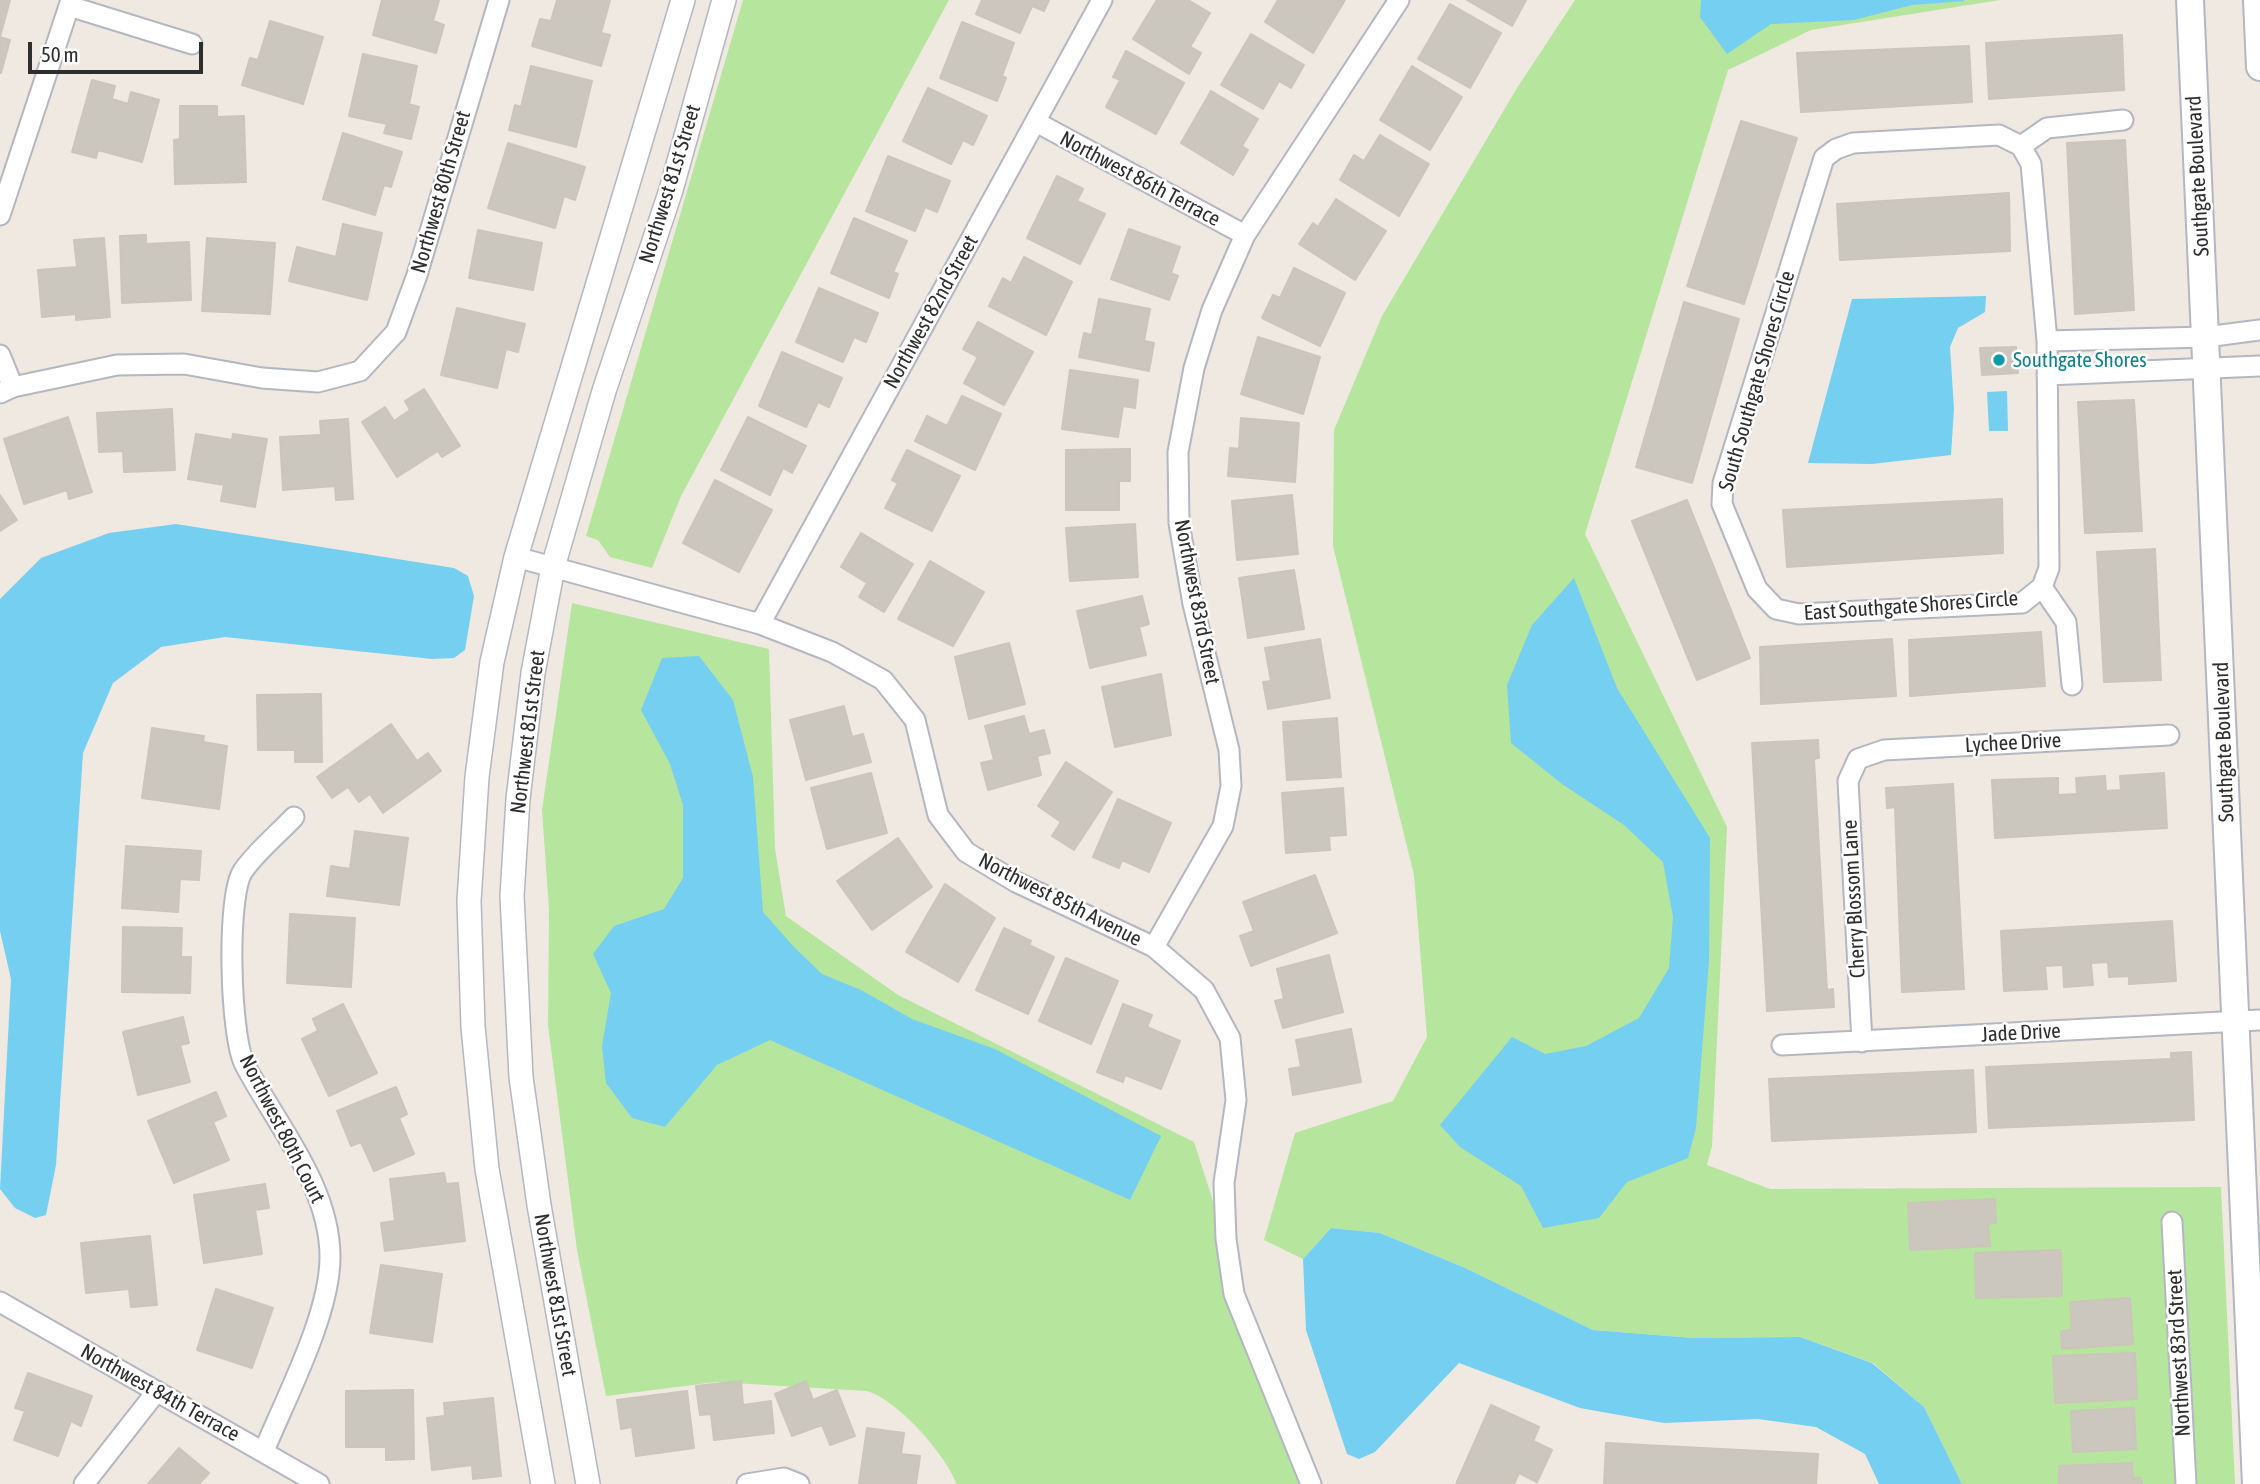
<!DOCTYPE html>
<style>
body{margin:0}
#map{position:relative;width:2260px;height:1484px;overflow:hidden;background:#efe9e1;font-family:"Asap Condensed",sans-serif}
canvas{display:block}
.scale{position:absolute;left:28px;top:42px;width:175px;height:32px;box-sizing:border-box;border:4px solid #2e2e2e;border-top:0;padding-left:9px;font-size:21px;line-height:24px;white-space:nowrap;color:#2e2e2e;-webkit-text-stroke:5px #fff;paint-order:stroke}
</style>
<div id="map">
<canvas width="2260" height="1484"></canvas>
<div class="scale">50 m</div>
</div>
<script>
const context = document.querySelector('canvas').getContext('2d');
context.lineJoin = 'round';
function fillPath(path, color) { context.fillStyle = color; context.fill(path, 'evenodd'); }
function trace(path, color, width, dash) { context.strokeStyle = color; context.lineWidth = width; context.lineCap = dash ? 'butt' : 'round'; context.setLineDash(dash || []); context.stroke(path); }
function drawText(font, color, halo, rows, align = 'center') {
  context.font = font + ' "Asap Condensed",sans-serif'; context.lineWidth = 5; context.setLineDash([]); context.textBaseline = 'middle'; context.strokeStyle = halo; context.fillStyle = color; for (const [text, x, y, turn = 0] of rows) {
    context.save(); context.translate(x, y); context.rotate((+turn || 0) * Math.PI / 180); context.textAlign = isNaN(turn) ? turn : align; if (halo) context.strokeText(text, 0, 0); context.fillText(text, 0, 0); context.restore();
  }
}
const green = new Path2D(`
 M743,0H949L681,496L652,568L610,557L598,540L586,536Z
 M1575,0H2000L1811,30L1728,70L1585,534L1727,827L1712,1146L1707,1165L1770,1189L2221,1187L2235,1484H1962L1924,1407L1873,1363L1800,1337L1693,1338L1593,1330L1463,1267L1380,1233L1331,1228L1303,1259L1264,1240L1295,1133L1393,1101L1427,1037L1414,875L1333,546L1334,430L1382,316L1517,88Z
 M572,603L769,649L775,849L786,916L898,995L1194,1142L1304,1484H957C944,1453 899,1401 867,1391L716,1382L606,1396L577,1250L548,1025L549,910L542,810Z`);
const water = new Path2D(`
 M1701,0H1963L1965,1L1912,5L1854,20L1771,24L1727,54L1700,17Z
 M1986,296L1985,312L1958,328L1950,347L1954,409L1951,455L1872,464L1808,463L1852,299Z
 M2007,391L2008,431H1989L1987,392Z
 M176,524L454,568L468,576L474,596L465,650L454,658L432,659L225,637L161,647L113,683L83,753L56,1165L46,1215L35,1218L15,1208L0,1189L11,979L0,931V599L41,558L109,533Z
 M1574,578L1617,688L1710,838L1709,961L1696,1128L1688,1158L1627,1182L1599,1218L1543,1228L1521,1186L1460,1147L1440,1125L1512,1037L1545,1054L1586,1046L1639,1018L1669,968L1673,917L1663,862L1624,825L1562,784L1511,743L1507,685L1532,625Z
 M699,656L733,700L753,777L763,912L793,946L822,974L861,990L912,1019L995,1049L1161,1136L1130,1200L770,1040L717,1065L665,1127L632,1118L606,1083L602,1046L611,993L593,954L614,926L664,909L683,878V805L670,764L641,710L662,658Z
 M1331,1228L1380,1233L1463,1267L1593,1330L1693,1338L1800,1337L1872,1363L1924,1407L1962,1484H1879L1865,1454L1816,1427L1758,1419L1664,1423L1580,1408L1459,1363L1375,1452L1359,1459L1347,1454L1306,1330L1303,1259Z`);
const building = new Path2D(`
 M0,0H10L0,37L10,40L1,73H0Z
 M382,0H439L433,21L444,25L436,53L373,35Z
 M557,0H610L601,33L610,35L601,66L532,46L540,19L551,21Z
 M982,0H1049L1044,11L1032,6L1020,33L976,14Z
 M1157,0H1188L1210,13L1190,47L1201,53L1189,74L1133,39Z
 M1278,0H1345L1313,53L1265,22Z
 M1467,0H1526L1512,26Z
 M1450,4L1501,33L1470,88L1418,59Z
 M270,21L323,37L303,104L242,85L250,58L258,60Z
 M962,22L1014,43L1002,76L1006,78L997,101L940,78Z
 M1251,34L1304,65L1291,88L1279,81L1263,109L1221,85Z
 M2122,35L2124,90L1989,99L1986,43Z
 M1969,46L1972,102L1801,112L1797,53Z
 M1126,51L1184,83L1156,134L1106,107L1120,80L1113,77Z
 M363,54L417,66L409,104L419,107L411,139L384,133L387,124L349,116Z
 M531,66L592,81L576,147L509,130L515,105L521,107Z
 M1412,66L1462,97L1430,150L1380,120Z
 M92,80L115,86L112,99L128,104L131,92L159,100L142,162L98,150L96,158L72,152Z
 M928,88L987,116L973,145L963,140L951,164L903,141Z
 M1211,91L1258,119L1242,146L1248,150L1233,175L1181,143Z
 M180,106H217V117L244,116L246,182L175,184L174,140L180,139Z
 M1741,121L1797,138L1744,304L1687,286Z
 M343,133L402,152L391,187L384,185L375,215L323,199Z
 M1380,135L1429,164L1399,216L1340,180L1354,155L1364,161Z
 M2125,140L2134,310L2075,314L2067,143Z
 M508,143L585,167L575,200L564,196L555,228L488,208Z
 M888,156L950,181L937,212L925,207L915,231L866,211Z
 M1057,176L1083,189L1077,201L1105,214L1080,264L1027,238Z
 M2009,193L2010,251L1840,260L1837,204Z
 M1336,199L1386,231L1355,280L1299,244L1313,223L1318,227Z
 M854,218L907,241L893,272L898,274L889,298L831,273Z
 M343,224L382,233L367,300L289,281L297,247L336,257Z
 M1129,229L1180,247L1171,273L1178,276L1169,300L1111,279Z
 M478,230L542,243L533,290L469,278Z
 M146,235V244L189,242L191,300L122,303L120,236Z
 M104,238L110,317L76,320V314L42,317L38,270L77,267L74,240Z
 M207,238L275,243L270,314L202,311Z
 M1024,257L1072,282L1046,335L989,306L1003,278L1011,283Z
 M1294,268L1345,293L1320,346L1262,318L1273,295L1280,298Z
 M819,288L878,313L866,342L854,337L843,362L796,342Z
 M1099,299L1150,309L1144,341L1154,343L1149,371L1079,357L1084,333L1092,335Z
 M1684,302L1739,319L1692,483L1636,467Z
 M457,308L525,324L518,352L506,349L497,388L441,375Z
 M978,322L1033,352L1004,405L964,383L978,357L963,349Z
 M1258,337L1320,357L1303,414L1241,394Z
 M2016,347L2018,373L1982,375L1980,348Z
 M782,352L842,378L829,407L818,402L806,427L759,406Z
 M1070,370L1138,380L1135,408L1123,406L1118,437L1062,429Z
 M424,389L460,446L442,457L438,451L397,477L362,422L385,407L394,421L410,410L405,401Z
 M962,396L1001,414L975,470L915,441L927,416L947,426Z
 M2134,400L2142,531L2085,533L2078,402Z
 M172,409L175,470L124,472L123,451L99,452L97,413Z
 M68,417L92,492L69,499L67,490L24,504L4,439Z
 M748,417L806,446L792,473L783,468L770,495L721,470Z
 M1241,418L1299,423L1295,482L1228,476L1230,448L1239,449Z
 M348,419L353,499L336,500L335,486L283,490L280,437L321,435L320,421Z
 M196,434L232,440L233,434L267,439L255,507L221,501L224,485L188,479Z
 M1130,449V481H1119V510H1066V450Z
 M907,450L960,476L932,531L885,508L898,483L892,480Z
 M715,480L772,510L739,572L683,543Z
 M0,495L17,520L0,531Z
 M1292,495L1298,554L1237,560L1232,501Z
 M2002,499L2003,553L1787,567L1783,510Z
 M1687,500L1750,658L1697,680L1632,521Z
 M1135,524L1138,577L1070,581L1066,528Z
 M861,533L913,564L884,612L859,597L867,583L841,567Z
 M2155,549L2161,680L2104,682L2097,552Z
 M930,561L984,592L953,646L898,619Z
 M1294,570L1304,629L1248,638L1239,578Z
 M1142,596L1149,624L1139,627L1146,655L1090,668L1077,611Z
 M2041,632L2045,686L1910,696L1909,640Z
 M1320,639L1330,698L1268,709L1263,682L1271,681L1265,648Z
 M1892,639L1896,696L1761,704L1760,647Z
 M1009,643L1025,704L969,719L955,657Z
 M1161,674L1171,735L1115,747L1102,687Z
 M321,694L322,762H295V750H258L257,695Z
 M844,706L852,737L863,734L871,762L806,780L790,720Z
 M1024,716L1029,734L1044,730L1050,753L1037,756L1041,775L988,790L981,763L994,760L985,726Z
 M1337,718L1341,777L1287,780L1283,722Z
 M391,724L417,761L428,753L441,771L383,813L370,794L359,802L348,787L332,798L317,777Z
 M152,728L204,736L203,742L227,746L219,809L142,798Z
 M1818,740L1819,758L1814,759L1827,990L1833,989L1834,1007L1767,1011L1752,743Z
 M1066,762L1112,792L1074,850L1052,836L1061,822L1038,806Z
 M871,773L887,833L827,849L811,788Z
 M2164,773L2167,828L1995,838L1992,780L2058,778V795L2077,794L2076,778L2105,776L2106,791L2121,790L2120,776Z
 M1953,784L1964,989L1902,992L1895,807L1887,808L1886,788Z
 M1343,788L1346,835L1329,836L1330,850L1286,853L1282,793Z
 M1118,799L1171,823L1149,872L1122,860L1119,868L1093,857Z
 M355,831L408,838L399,905L327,896L331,866L350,869Z
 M898,838L932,887L872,930L837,881Z
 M126,846L201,851L199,880L180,879L178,912L122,908Z
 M1315,875L1337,933L1251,966L1240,936L1254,931L1243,902Z
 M945,884L995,918L958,982L906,952Z
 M290,914L355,918L351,987L287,983Z
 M2172,921L2176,981L2129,984V976L2109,977L2108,962L2091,963L2093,985L2064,987L2063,965L2045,966L2047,989L2004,991L2001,931Z
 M123,927L182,928L181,957H191L190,993L122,992Z
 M1004,928L1031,941L1029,945L1054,957L1028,1014L976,990Z
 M1329,955L1343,1012L1283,1028L1275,1001L1284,999L1277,969Z
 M1066,958L1118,981L1091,1044L1039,1021Z
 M343,1004L377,1073L329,1096L302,1039L318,1031L313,1019Z
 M1123,1004L1152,1015L1147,1027L1180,1041L1161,1089L1125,1075L1123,1082L1097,1072Z
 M183,1017L189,1043L180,1045L190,1082L138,1095L123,1032Z
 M1351,1029L1361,1082L1293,1095L1289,1069L1301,1067L1296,1040Z
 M2191,1052L2194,1120L1989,1128L1986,1067L2171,1059V1053Z
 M1973,1070L1976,1132L1772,1141L1769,1079Z
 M396,1087L407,1114L399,1118L414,1154L374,1171L361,1142L351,1146L337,1111Z
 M216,1092L226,1116L213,1122L229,1160L174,1183L148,1121Z
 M444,1173L446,1184L458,1183L465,1241L385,1251L381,1223L395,1221L390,1179Z
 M265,1184L269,1208L255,1210L262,1254L204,1263L194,1195Z
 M1995,1199L1996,1223L1988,1224L1990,1246L1910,1250L1908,1203Z
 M150,1236L157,1305L131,1307L129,1289L86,1293L81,1243Z
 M2061,1250L2062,1296L1976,1298L1975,1253Z
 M381,1265L442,1274L432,1342L370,1333Z
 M216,1289L273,1308L252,1368L197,1350Z
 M2130,1298L2133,1344L2062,1349L2061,1331L2072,1330L2070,1302Z
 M2135,1353L2137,1399L2055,1403L2053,1356Z
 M28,1373L92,1396L81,1426L71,1421L58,1456L14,1440L25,1411L15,1408Z
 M741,1381L743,1405L771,1401L774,1433L714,1440L711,1414L700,1415L696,1386Z
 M806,1381L813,1400L837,1390L855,1436L830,1445L822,1425L792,1436L775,1394Z
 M413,1390L414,1459L386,1460V1447H346V1391Z
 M687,1391L694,1448L636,1456L632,1427L621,1429L617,1400Z
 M493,1398L501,1476L473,1479L472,1465L432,1470L427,1418L445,1416L444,1403Z
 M1491,1405L1539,1427L1533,1441L1552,1450L1537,1482L1519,1473L1514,1484H1456Z
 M2134,1408L2136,1449L2073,1452L2071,1411Z
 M867,1428L904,1433L901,1454L920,1456L916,1484H859Z
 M1606,1443L1818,1454L1816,1484H1604Z
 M179,1448L209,1473L199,1484H148Z
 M2132,1463L2133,1478H2141L2142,1484H2059V1466Z`);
const minor = new Path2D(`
 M69,6L192,44
 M1036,122L1245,235
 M2021,146L2031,164L2047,341L2049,568L2042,587L2066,622L2072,685
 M0,215L71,0
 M2047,341L2206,337L2260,330
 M0,355L13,387
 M2047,375L2260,366
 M0,393L13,387L117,365L184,364L262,378L318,382L360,371L396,332L417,275L499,0
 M516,557L760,624L832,652L883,680L915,720L938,815L966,852L1016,882L1154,947L1204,990L1230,1038L1236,1100L1224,1183L1226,1239L1234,1294L1311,1484
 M2042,587L2022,603L1799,614L1776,609L1757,589L1722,504L1723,483L1824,158L1836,149L1853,143L1999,135L2021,146L2047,128L2123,120
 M760,624L1102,0
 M1154,947L1223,826L1231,786L1229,750L1193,604L1179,523L1178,452L1194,368L1212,310L1245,235L1399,0
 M1862,1042L1848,781L1858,759L1884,750L2169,735
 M1782,1045L2260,1020
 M2172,1222L2186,1484
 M0,1302L319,1484
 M264,1451C286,1397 330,1315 330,1257C330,1186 276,1124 245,1065C230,1038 226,896 243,871C256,852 278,834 294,817
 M84,1484L157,1391
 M747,1484L784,1478L799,1484`);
const tertiary = new Path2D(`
 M543,1484L487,1169L473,1027L469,901L477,777L492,662L516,557L683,0
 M588,1484L539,1205L521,1077L512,896L518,799L533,673L553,567L604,391L671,190L724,0`);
const secondary = new Path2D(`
 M2190,0L2256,1484
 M2257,0L2260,67`);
const markers = [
 [1999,360,7,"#0f9aa8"]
];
const streetNames = [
 ["Southgate Boulevard",2198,176,-93],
 ["Northwest 86th Terrace",1140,179,28],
 ["Northwest 81st Street",670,184,-73],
 ["Northwest 80th Street",441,192,-74],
 ["Northwest 82nd Street",931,312,-61],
 ["South Southgate Shores Circle",1757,381,-74],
 ["Northwest 83rd Street",1197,602,79],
 ["East Southgate Shores Circle",1911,606,-4],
 ["Northwest 81st Street",528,732,-83],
 ["Southgate Boulevard",2224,742,-92],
 ["Lychee Drive",2013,743,-3],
 ["Cherry Blossom Lane",1854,899,-93],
 ["Northwest 85th Avenue",1060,900,27],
 ["Jade Drive",2021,1033,-3],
 ["Northwest 80th Court",282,1129,63],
 ["Northwest 81st Street",555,1295,80],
 ["Northwest 83rd Street",2179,1353,-93],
 ["Northwest 84th Terrace",160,1393,29]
];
const cultureNames = [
 ["Southgate Shores",2013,360]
];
fillPath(green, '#b6e59e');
fillPath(water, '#75cff0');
fillPath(building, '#cbc7bf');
trace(building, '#cbc5ba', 2);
trace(minor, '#b4b7c1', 23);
trace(tertiary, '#b4b7c1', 26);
trace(secondary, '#b4b7c1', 30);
trace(minor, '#fff', 19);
trace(tertiary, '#fff', 23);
trace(secondary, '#fff', 26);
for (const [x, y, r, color] of markers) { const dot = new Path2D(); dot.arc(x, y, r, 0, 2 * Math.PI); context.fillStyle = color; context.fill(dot); trace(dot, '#fff', 2.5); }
drawText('21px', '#2e2e2e', '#fff', streetNames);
drawText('21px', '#0d838f', '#fff', cultureNames, 'left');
</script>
